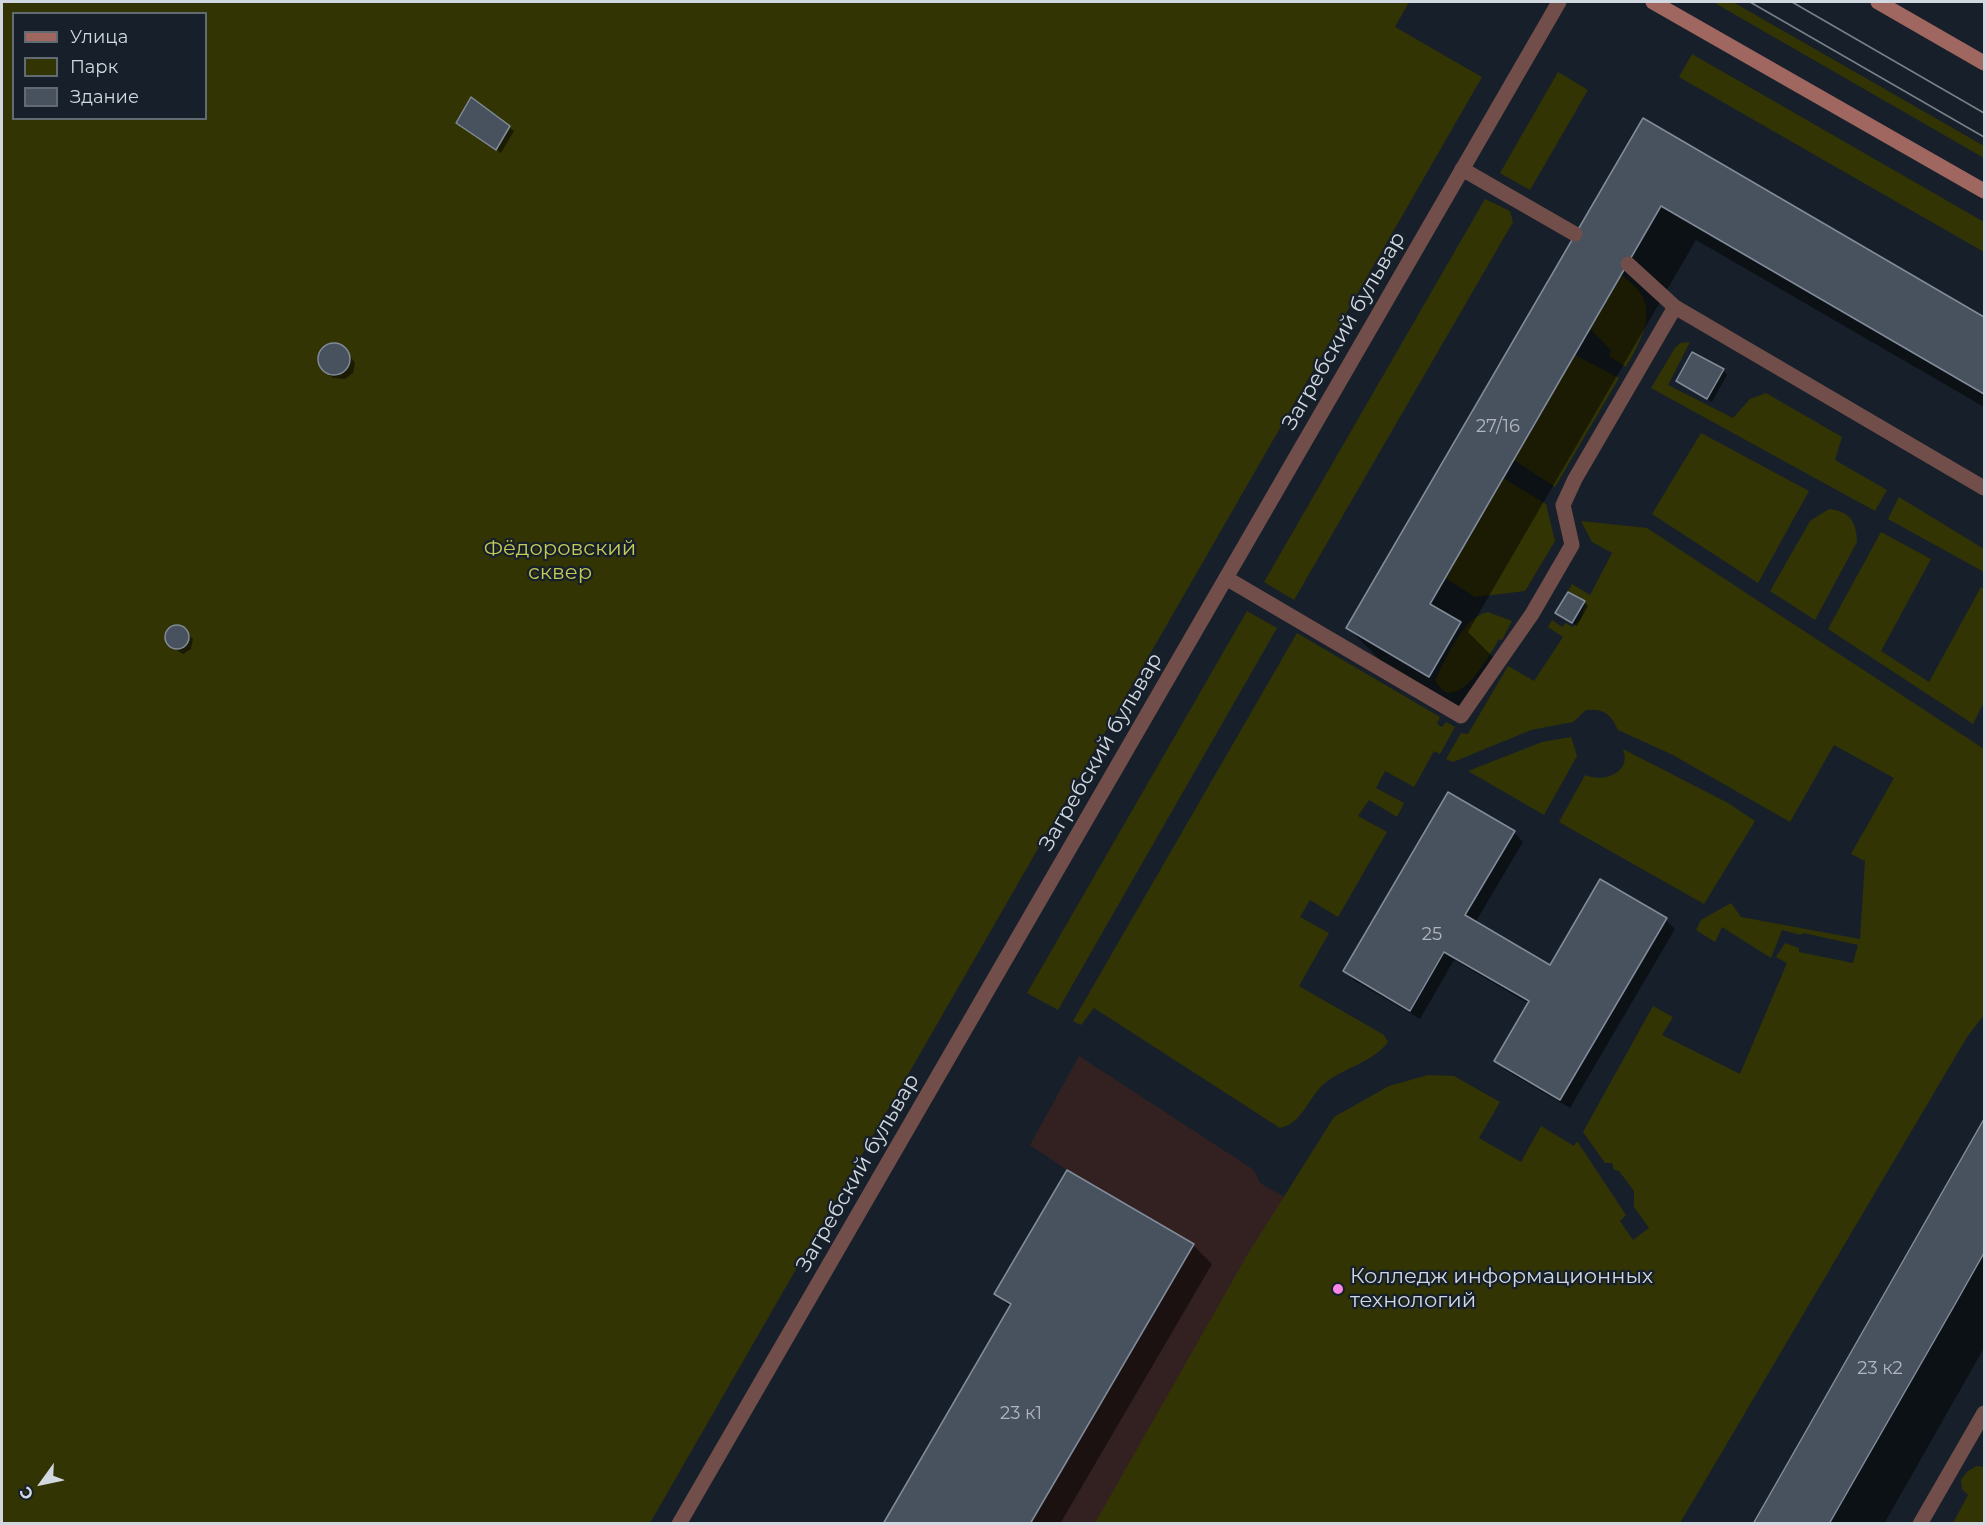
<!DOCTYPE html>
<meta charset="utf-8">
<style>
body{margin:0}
#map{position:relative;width:1986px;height:1525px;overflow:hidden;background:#17202a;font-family:Montserrat,sans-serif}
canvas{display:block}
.frame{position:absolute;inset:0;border:3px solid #d2d8df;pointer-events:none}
.legend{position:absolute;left:12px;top:12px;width:195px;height:108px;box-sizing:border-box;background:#17202a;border:2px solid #626a72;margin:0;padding:8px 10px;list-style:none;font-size:18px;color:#d2d8df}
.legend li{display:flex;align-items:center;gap:12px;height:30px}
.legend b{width:30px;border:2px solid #626a72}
.north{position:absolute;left:12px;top:1453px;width:60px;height:60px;-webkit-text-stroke:4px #17202a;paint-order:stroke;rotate:237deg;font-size:16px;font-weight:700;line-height:24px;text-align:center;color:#d2d8df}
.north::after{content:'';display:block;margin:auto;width:21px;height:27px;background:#d2d8df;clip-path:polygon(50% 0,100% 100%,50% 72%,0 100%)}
</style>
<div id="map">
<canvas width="1986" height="1525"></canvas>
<div class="frame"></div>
<ul class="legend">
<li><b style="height:8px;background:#a06761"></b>Улица</li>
<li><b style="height:16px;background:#323404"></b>Парк</li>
<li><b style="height:16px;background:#48515e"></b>Здание</li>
</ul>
<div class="north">С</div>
</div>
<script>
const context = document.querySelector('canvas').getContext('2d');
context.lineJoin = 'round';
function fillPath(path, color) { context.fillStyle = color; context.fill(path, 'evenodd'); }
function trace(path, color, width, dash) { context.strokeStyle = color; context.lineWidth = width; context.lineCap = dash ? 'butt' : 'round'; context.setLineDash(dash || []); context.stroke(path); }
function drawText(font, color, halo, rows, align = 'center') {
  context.font = font + ' Montserrat,sans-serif'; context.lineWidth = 4.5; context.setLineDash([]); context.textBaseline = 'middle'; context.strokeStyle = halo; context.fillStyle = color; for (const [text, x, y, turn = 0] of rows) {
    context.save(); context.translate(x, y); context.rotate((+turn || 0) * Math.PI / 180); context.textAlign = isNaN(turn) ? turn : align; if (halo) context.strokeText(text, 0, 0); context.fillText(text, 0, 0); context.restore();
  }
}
const education = new Path2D(`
 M1079,1056L1254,1170L1260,1183L1290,1200L1562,1523L883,1524L1011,1304L994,1294L1067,1170L1030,1145Z`);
const green = new Path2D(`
 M2,2H1409L1395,27L1482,77L650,1523L2,1524ZM14,14H206V118H14Z
 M1713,2H1733L1984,146V158Z
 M1692,54L1984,222V252L1679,77Z
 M1558,72L1588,90L1530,190L1500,173Z
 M1485,199L1510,211L1513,222L1294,600L1264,582Z
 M1621,275C1662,302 1646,332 1626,367L1609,356L1611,350L1590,329Z
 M1690,342L1668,385L1733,418L1750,399L1766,393L1842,437L1835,460L1887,490L1875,511L1651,388L1675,348L1680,343Z
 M1575,355L1619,378L1555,487L1514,460Z
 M1701,433L1809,491L1758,583L1652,514Z
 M1503,478L1546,504L1555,541L1525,591L1475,597L1445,578Z
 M1899,497L1984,549V572L1888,519Z
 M1829,509C1849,511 1857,522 1857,542L1815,620L1770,591L1810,521Z
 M1581,521L1647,528L1984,749V1015L1967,1037L1680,1523H1095L1246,1257L1334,1117L1389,1086L1428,1075L1454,1076L1500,1102L1479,1138L1521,1162L1541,1126L1574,1146L1577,1141L1626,1215L1620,1221L1633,1240L1649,1228L1634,1207V1191L1619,1171L1614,1170L1612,1163H1605L1583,1132L1653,1006L1673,1017L1662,1035L1740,1074L1787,963L1776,957L1785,943L1799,948V952L1853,963L1858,945L1803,933L1801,935L1782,930L1771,958L1722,927L1715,942L1696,930L1701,920L1731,903L1741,917L1860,939L1865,861L1851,854L1894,778L1834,745L1790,822L1673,755L1618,730C1611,714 1604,708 1586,710L1573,722L1531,730L1453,762L1446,759L1461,733L1468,734L1508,666L1534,681L1563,637L1548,627L1552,620L1562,627L1566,623L1573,627L1581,618L1586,601L1568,591L1572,584L1590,595L1612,553L1592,542Z
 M1881,532L1931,559L1881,651L1929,682L1981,587L1984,589V702L1973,724L1828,629Z
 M1247,611L1277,628L1058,1010L1027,993Z
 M1488,612L1512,621L1502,640L1499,639C1490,654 1455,720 1435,680C1447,659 1462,617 1488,612Z
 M1297,633L1440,717L1437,724L1442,727L1446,722L1455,727L1440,754L1434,751L1414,787L1385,771L1376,788L1404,803L1397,817L1369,800L1358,816L1387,832L1338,917L1310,900L1300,917L1329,933L1299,986L1384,1035L1388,1042C1372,1063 1345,1067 1325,1083C1308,1097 1303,1123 1280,1128L1094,1008L1081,1025L1073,1021Z
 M1571,737L1577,756L1544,815L1468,771L1542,742Z
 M1623,749L1728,803L1755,821L1704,904L1559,822L1585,775C1604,783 1632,773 1623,749Z
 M1977,1466L1984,1467V1523H1953L1968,1495L1962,1489L1961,1480L1968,1471Z`);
const shadow = new Path2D(`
 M1643,120L1984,319V407L1696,240L1468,632L1494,658L1464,710L1383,663L1348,628Z
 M458,123L509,127L514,131L501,153Z
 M335,344L343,346L355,363L353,373L345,379L333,378L321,366L319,355L327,345Z
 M1723,370L1727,375L1712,402L1678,381Z
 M1584,602L1588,606L1577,626L1557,613Z
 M179,626L193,639L191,649L183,654L169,645L165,635L171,627Z
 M1514,832L1523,842L1475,923L1551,967L1666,920L1675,929L1570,1108L1505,1070L1496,1060L1529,1004L1454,960L1420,1019L1355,981L1345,971Z
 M1984,1122V1348L1884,1524H1754Z
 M1193,1245L1212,1264L1060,1524H885L1011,1308L996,1294Z`);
const building = new Path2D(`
 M471,97L510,126L496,150L456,123Z
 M1643,118L1984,317V394L1661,206L1430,604L1461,622L1429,677L1346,628Z
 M318 359a16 16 0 1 1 32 0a16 16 0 1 1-32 0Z
 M1692,352L1724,369L1707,399L1676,381Z
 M1568,592L1585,601L1572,623L1555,613Z
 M165 637a12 12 0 1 1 24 0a12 12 0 1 1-24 0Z
 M1448,792L1515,831L1465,915L1550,965L1600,879L1667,918L1560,1100L1494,1061L1529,1001L1444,952L1410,1011L1343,971Z
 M1984,1119V1253L1954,1306L1829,1524H1753Z
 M1067,1170L1194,1244L1030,1524H883L1011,1304L994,1294Z`);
const lane = new Path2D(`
 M1462,169L1575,234
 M1628,264L1675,307
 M1226,578L1461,716L1532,614L1572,545L1563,505L1575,479L1675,307L1984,488
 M1920,1524L1984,1413`);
const street = new Path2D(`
 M679,1524L1559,2`);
const secondary = new Path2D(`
 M1653,2L1984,191
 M1878,2L1984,63`);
const tram = new Path2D(`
 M1750,2L1984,137
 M1792,2L1984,113`);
const markers = [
 [1338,1289,6,"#fa87e7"]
];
const numberNames = [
 ["27/16",1498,427],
 ["25",1432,935],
 ["23 к2",1880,1369],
 ["23 к1",1021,1414]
];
const streetNames = [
 ["Загребский бульвар",1344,331,-60],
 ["Загребский бульвар",1101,752,-60],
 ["Загребский бульвар",858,1173,-60]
];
const parkNames = [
 ["Фёдоровский",560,549],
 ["сквер",560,573]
];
const poiNames = [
 ["Колледж информационных",1350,1277],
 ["технологий",1350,1301]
];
fillPath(education, '#332021');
fillPath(green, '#323404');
fillPath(shadow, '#0007');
fillPath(building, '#48515e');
trace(building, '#818b99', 1.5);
trace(lane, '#714e4a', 15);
trace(street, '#714e4a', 15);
trace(secondary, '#a06761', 15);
trace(tram, '#788088', 1.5);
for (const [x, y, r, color] of markers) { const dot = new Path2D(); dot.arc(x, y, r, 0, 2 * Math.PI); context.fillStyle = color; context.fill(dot); trace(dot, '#17202a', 2); }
drawText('18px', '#b0b6bf', null, numberNames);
drawText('21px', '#d2d8df', '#17202a', streetNames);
drawText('21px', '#c4ca56', '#17202a', parkNames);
drawText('21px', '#d2d8df', '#17202a', poiNames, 'left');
</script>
